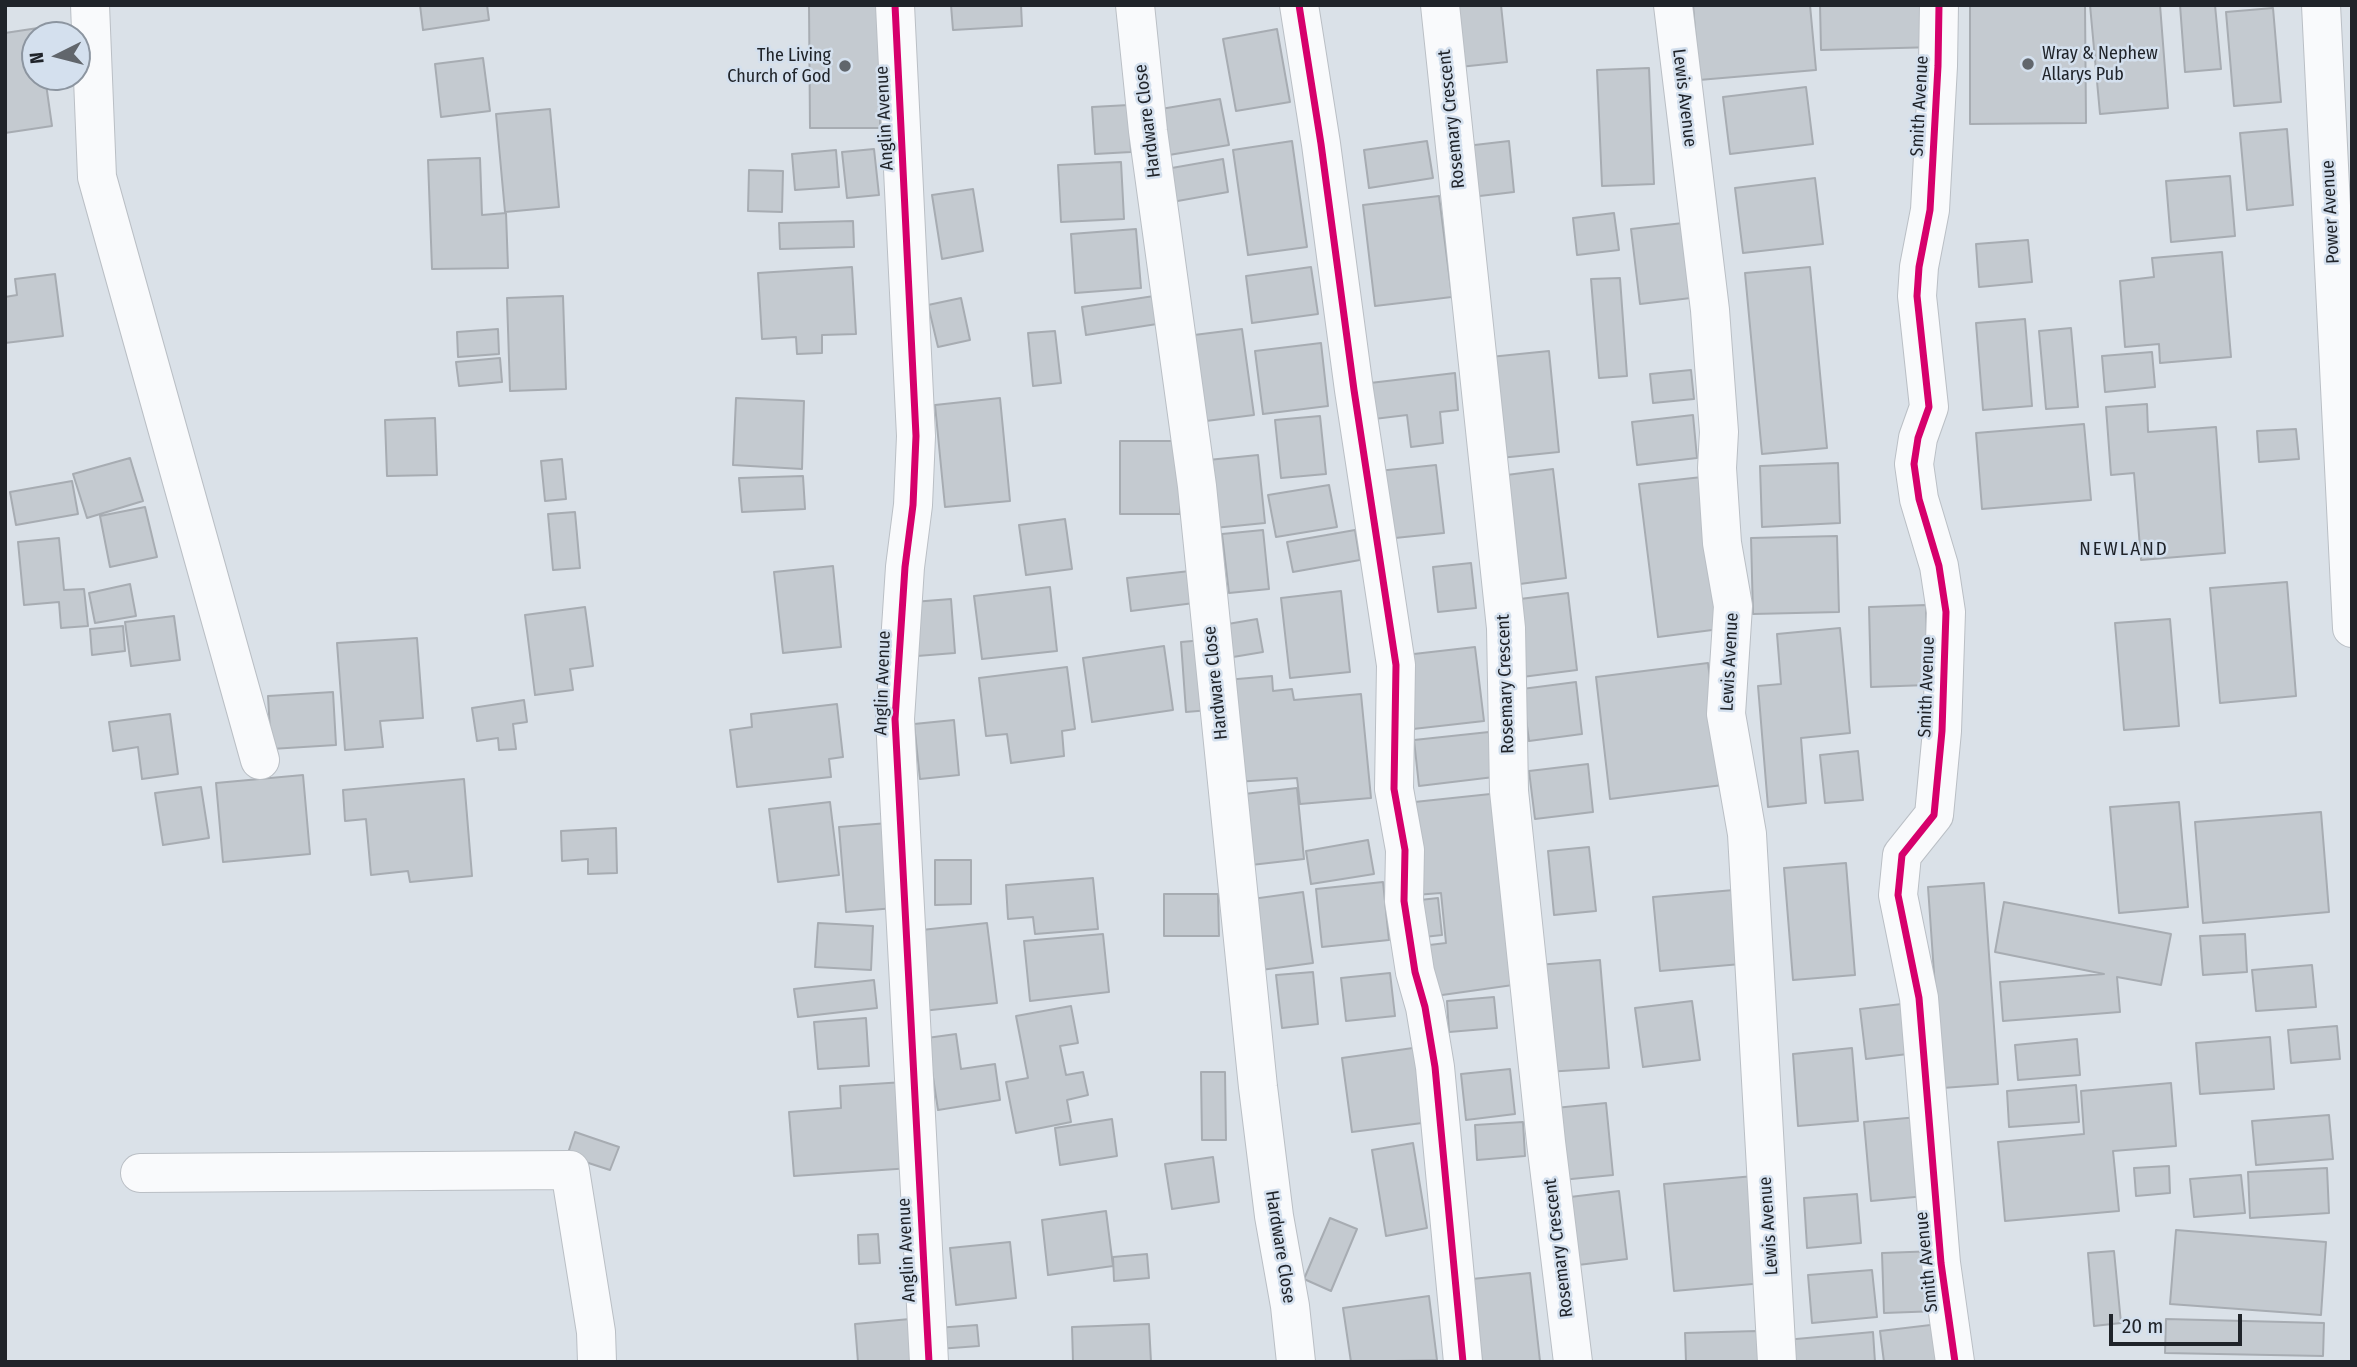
<!DOCTYPE html>
<style>
body{margin:0}
#map{position:relative;width:2357px;height:1367px;overflow:hidden;background:#dae1e8;font-family:"Fira Sans Condensed",sans-serif}
canvas{display:block}
.frame{position:absolute;inset:0;border:7px solid #20242a;pointer-events:none}
.north{position:absolute;left:21px;top:21px;width:70px;height:70px;box-sizing:border-box;background:#d4e0ee;border:2px solid #8c95a0;border-radius:50%;rotate:264deg;font-size:19px;font-weight:700;line-height:28px;text-align:center;color:#20242a}
.north::after{content:'';display:block;margin:auto;width:24px;height:32px;background:#61666c;clip-path:polygon(50% 0,100% 100%,50% 72%,0 100%)}
.scale{position:absolute;left:2109px;top:1314px;width:133px;height:32px;box-sizing:border-box;border:4px solid #20242a;border-top:0;padding-left:9px;font-size:21px;line-height:24px;white-space:nowrap;color:#20242a;-webkit-text-stroke:5px #d4e0ee;paint-order:stroke}
</style>
<div id="map">
<canvas width="2357" height="1367"></canvas>
<div class="frame"></div>
<div class="north">N</div>
<div class="scale">20 m</div>
</div>
<script>
const context = document.querySelector('canvas').getContext('2d');
context.lineJoin = 'round';
function fillPath(path, color) { context.fillStyle = color; context.fill(path, 'evenodd'); }
function trace(path, color, width, dash) { context.strokeStyle = color; context.lineWidth = width; context.lineCap = dash ? 'butt' : 'round'; context.setLineDash(dash || []); context.stroke(path); }
function drawText(font, color, halo, rows, align = 'center') {
  context.font = font + ' "Fira Sans Condensed",sans-serif'; context.lineWidth = 5; context.setLineDash([]); context.textBaseline = 'middle'; context.strokeStyle = halo; context.fillStyle = color; for (const [text, x, y, turn = 0] of rows) {
    context.save(); context.translate(x, y); context.rotate((+turn || 0) * Math.PI / 180); context.textAlign = isNaN(turn) ? turn : align; if (halo) context.strokeText(text, 0, 0); context.fillText(text, 0, 0); context.restore();
  }
}
const building = new Path2D(`
 M420,5H487L489,20L423,30Z
 M809,5H880V128H810Z
 M951,5H1021L1022,26L953,30Z
 M1445,5H1501L1507,62L1450,68Z
 M1693,5H1810L1816,70L1699,80Z
 M1820,5H1936L1937,47L1821,50Z
 M1970,5H2085L2086,123L1970,124Z
 M2090,5H2160L2168,108L2100,114Z
 M2180,5H2215L2221,69L2185,72Z
 M2273,8L2281,102L2234,106L2226,12Z
 M38,28L39,35H35V77H45L52,126L5,133V33Z
 M1277,29L1290,102L1236,111L1223,39Z
 M483,58L490,111L441,117L435,64Z
 M1649,68L1654,184L1602,186L1597,70Z
 M1806,87L1813,144L1730,154L1723,97Z
 M1220,99L1229,145L1169,155L1161,109Z
 M1129,105L1131,152L1095,154L1092,107Z
 M550,109L559,207L505,212L496,114Z
 M2287,129L2293,205L2247,210L2240,133Z
 M1292,141L1307,247L1248,255L1233,150Z
 M1427,141L1433,178L1369,188L1364,150Z
 M1509,141L1514,192L1471,197L1466,146Z
 M874,149L879,195L847,198L842,152Z
 M836,150L839,187L795,190L792,154Z
 M480,158L482,215L506,213L508,268L432,269L428,160Z
 M1223,159L1228,192L1172,202L1166,169Z
 M1121,162L1124,219L1061,222L1058,165Z
 M749,170L783,171L782,212L748,211Z
 M2230,176L2235,236L2171,242L2166,181Z
 M1815,178L1823,244L1743,253L1735,188Z
 M973,189L983,251L942,259L932,195Z
 M1439,196L1452,297L1375,306L1363,205Z
 M1614,213L1619,250L1577,255L1573,218Z
 M853,221L854,247L780,249L779,223Z
 M1683,223L1691,298L1640,304L1631,229Z
 M1136,229L1141,288L1075,293L1071,234Z
 M2028,240L2032,282L1979,287L1976,244Z
 M2222,252L2231,357L2160,363L2159,344L2125,347L2120,281L2154,277L2152,258Z
 M852,267L856,334L822,335V353L797,354L796,337L762,339L758,273Z
 M1311,267L1318,314L1252,323L1246,276Z
 M1810,267L1827,448L1762,454L1745,273Z
 M55,274L63,336L5,343V297L17,295L15,279Z
 M1620,278L1627,376L1599,378L1591,279Z
 M563,296L566,389L510,391L507,298Z
 M1154,296L1157,324L1086,335L1082,307Z
 M961,298L970,340L938,347L928,305Z
 M2025,319L2032,406L1983,410L1976,323Z
 M2071,328L2078,407L2046,409L2039,331Z
 M498,329L499,354L458,357L457,332Z
 M1242,329L1254,415L1206,421L1194,335Z
 M1055,331L1061,383L1033,386L1028,333Z
 M1321,343L1328,406L1263,414L1255,351Z
 M1549,351L1559,452L1500,458L1490,357Z
 M2152,352L2155,387L2105,392L2102,356Z
 M500,358L502,382L459,386L456,362Z
 M1691,370L1694,399L1653,403L1650,374Z
 M1455,373L1458,410L1440,412L1443,443L1411,447L1407,415L1374,419L1370,383Z
 M736,398L804,401L802,469L733,465Z
 M1000,398L1010,501L945,507L935,405Z
 M2147,404L2148,432L2216,427L2225,553L2141,560L2134,473L2111,475L2106,407Z
 M1693,415L1697,458L1637,465L1632,422Z
 M1320,416L1326,474L1281,478L1275,420Z
 M435,418L437,475L387,476L385,420Z
 M2084,424L2091,500L1982,509L1976,433Z
 M2296,429L2299,459L2259,462L2257,431Z
 M1120,441H1180V514H1120Z
 M1258,455L1265,523L1214,528L1208,460Z
 M130,458L143,501L87,518L73,474Z
 M562,459L566,499L545,501L541,461Z
 M1838,463L1840,523L1762,527L1760,466Z
 M1436,465L1444,533L1385,539L1378,471Z
 M1553,469L1566,578L1512,585L1499,476Z
 M803,476L805,509L742,512L739,478Z
 M1702,477L1720,629L1658,637L1639,484Z
 M72,481L78,514L16,525L10,492Z
 M1329,485L1337,527L1276,537L1268,495Z
 M145,507L157,557L110,567L100,516Z
 M575,512L580,568L553,570L548,514Z
 M1065,519L1072,569L1026,575L1019,525Z
 M1263,530L1269,589L1229,593L1222,534Z
 M1355,530L1360,560L1293,572L1287,542Z
 M1837,536L1839,612L1753,614L1751,538Z
 M59,538L64,590L84,589L88,626L61,628L59,602L24,605L18,542Z
 M1471,563L1476,608L1438,612L1433,567Z
 M833,566L841,647L783,653L774,572Z
 M1199,570L1202,602L1131,611L1127,578Z
 M2287,582L2296,696L2220,703L2210,588Z
 M130,584L136,616L95,623L89,593Z
 M1050,587L1057,651L982,659L974,596Z
 M1341,591L1350,672L1290,678L1281,598Z
 M1568,593L1577,670L1522,677L1512,600Z
 M951,599L955,653L917,656L913,602Z
 M1926,605L1928,685L1871,687L1869,607Z
 M585,607L593,666L570,669L573,690L535,695L525,615Z
 M174,616L180,660L131,666L125,622Z
 M1257,619L1263,652L1227,658L1222,625Z
 M2170,619L2179,726L2124,730L2115,623Z
 M123,626L125,651L92,655L90,629Z
 M1840,628L1850,733L1801,738L1806,803L1768,807L1758,686L1781,684L1777,634Z
 M417,638L423,718L380,721L383,747L345,750L337,643Z
 M1204,640L1210,710L1186,712L1181,642Z
 M1164,646L1173,710L1092,722L1083,658Z
 M1475,647L1484,721L1413,729L1405,655Z
 M1708,663L1723,785L1610,799L1596,677Z
 M1067,667L1075,729L1062,731L1064,756L1011,763L1007,734L986,736L979,678Z
 M1272,676L1273,691L1292,689L1294,700L1361,694L1371,798L1300,804L1297,778L1235,782L1226,680Z
 M1576,682L1582,734L1529,741L1522,689Z
 M333,692L336,745L271,749L268,696Z
 M524,700L527,722L513,724L516,749L499,750L498,738L477,741L472,708Z
 M837,704L843,757L829,759L831,777L737,787L730,730L752,727L751,714Z
 M170,714L178,774L142,779L138,747L113,751L109,722Z
 M954,720L959,775L920,779L914,724Z
 M1489,732L1494,777L1419,786L1414,740Z
 M1858,751L1863,800L1825,803L1820,755Z
 M1588,764L1593,812L1535,819L1529,771Z
 M303,775L310,854L223,862L216,783Z
 M464,779L472,876L410,882L408,871L371,875L366,819L345,821L343,790Z
 M201,787L209,838L163,845L155,793Z
 M1297,788L1304,859L1251,865L1244,794Z
 M1500,793L1520,984L1428,997L1421,946L1446,943L1441,893L1415,895L1405,803Z
 M830,802L839,875L778,882L769,809Z
 M2179,802L2188,907L2119,913L2110,807Z
 M2321,812L2329,912L2203,923L2195,822Z
 M888,823L895,908L846,912L839,827Z
 M616,828L617,873L588,874V859L562,861L561,831Z
 M1368,840L1374,874L1311,884L1306,851Z
 M1589,847L1596,911L1554,915L1548,851Z
 M935,860H971V904L935,905Z
 M1846,863L1855,975L1793,980L1784,868Z
 M1093,878L1098,929L1035,934L1033,917L1008,919L1006,885Z
 M1383,882L1389,940L1322,947L1316,889Z
 M1984,883L1998,1084L1942,1088L1928,887Z
 M1734,890L1741,964L1660,971L1653,897Z
 M1303,892L1313,963L1261,970L1252,899Z
 M1164,894H1218L1219,936H1164Z
 M1438,898L1442,935L1415,938L1411,901Z
 M2004,902L2171,934L2161,985L2117,977L2120,1012L2003,1021L2000,982L2104,974L1995,952Z
 M818,923L873,926L871,970L815,967Z
 M987,923L997,1003L922,1011L912,931Z
 M1103,934L1109,992L1030,1001L1024,941Z
 M2245,934L2247,972L2203,975L2200,936Z
 M1600,960L1609,1068L1546,1072L1537,965Z
 M2312,965L2316,1007L2256,1011L2252,970Z
 M1313,972L1318,1024L1282,1028L1276,975Z
 M1390,973L1395,1016L1346,1021L1341,978Z
 M874,980L877,1008L798,1017L794,989Z
 M1494,997L1497,1028L1449,1032L1447,1001Z
 M1692,1001L1700,1060L1643,1067L1635,1008Z
 M1910,1003L1916,1053L1866,1059L1860,1009Z
 M1071,1006L1078,1043L1060,1046L1066,1075L1083,1072L1088,1095L1067,1100L1071,1122L1016,1133L1006,1082L1028,1078L1016,1016Z
 M866,1018L869,1066L818,1069L814,1022Z
 M2337,1026L2340,1059L2291,1063L2288,1030Z
 M956,1034L961,1069L995,1064L1000,1100L938,1110L927,1038Z
 M2270,1037L2274,1089L2200,1094L2196,1043Z
 M2077,1039L2080,1075L2018,1080L2015,1045Z
 M1420,1047L1430,1122L1352,1132L1342,1058Z
 M1852,1048L1858,1121L1798,1126L1793,1054Z
 M1510,1069L1515,1114L1466,1120L1461,1074Z
 M1201,1072H1225L1226,1140H1202Z
 M905,1082L911,1168L794,1176L789,1112L841,1108L840,1086Z
 M2171,1083L2176,1146L2113,1151L2119,1211L2005,1221L1998,1142L2084,1134L2081,1091Z
 M2076,1085L2079,1122L2009,1127L2007,1091Z
 M1606,1103L1613,1175L1561,1180L1555,1108Z
 M2329,1115L2333,1159L2256,1165L2252,1121Z
 M1918,1117L1926,1196L1871,1201L1864,1122Z
 M1112,1119L1117,1156L1060,1165L1055,1128Z
 M1523,1122L1525,1156L1477,1160L1475,1125Z
 M575,1132L619,1147L610,1170L567,1156Z
 M1413,1143L1427,1228L1386,1236L1372,1150Z
 M1213,1157L1219,1202L1172,1209L1165,1164Z
 M2169,1166L2170,1193L2136,1196L2134,1168Z
 M2327,1168L2329,1213L2250,1218L2248,1172Z
 M2241,1175L2245,1213L2194,1217L2190,1179Z
 M1754,1176L1764,1283L1674,1291L1664,1184Z
 M1619,1191L1627,1259L1570,1266L1562,1198Z
 M1857,1194L1861,1243L1807,1248L1804,1198Z
 M1106,1211L1113,1266L1048,1275L1042,1220Z
 M1330,1218L1357,1229L1331,1291L1304,1279Z
 M2176,1230L2326,1242L2321,1315L2170,1304Z
 M878,1234L880,1263L859,1264L858,1235Z
 M1010,1242L1016,1298L956,1305L950,1248Z
 M1937,1251L1939,1311L1884,1313L1882,1253Z
 M2114,1251L2121,1323L2094,1326L2088,1253Z
 M1147,1254L1149,1278L1114,1281L1113,1257Z
 M1872,1270L1877,1317L1812,1323L1808,1275Z
 M1530,1273L1540,1361L1482,1362L1472,1279Z
 M1429,1296L1437,1360L1351,1362L1343,1308Z
 M910,1319L914,1362H858L855,1324Z
 M2166,1319L2324,1323L2323,1356L2165,1353Z
 M1149,1324L1151,1362H1073L1072,1327Z
 M1939,1324L1943,1362H1884L1880,1331Z
 M977,1325L979,1346L938,1349L936,1328Z
 M1757,1331L1759,1362H1686L1685,1333Z
 M1873,1332L1875,1362H1786L1785,1340Z`);
const minor = new Path2D(`
 M90,5L97,177L260,760
 M895,5L916,436L913,505L905,567L895,719L929,1362
 M1135,5L1148,131L1197,486L1258,1087L1274,1216L1290,1306L1296,1362
 M1299,5L1321,144L1354,390L1396,665L1394,789L1405,850L1404,901L1415,972L1425,1007L1435,1067L1463,1362
 M1440,5L1506,628L1509,791L1546,1142L1573,1362
 M1673,5L1710,310L1719,432L1717,468L1722,543L1733,606L1726,714L1747,834L1777,1362
 M1939,5L1938,66L1930,210L1919,267L1917,296L1929,407L1918,438L1914,464L1919,499L1939,566L1946,612L1942,731L1934,815L1902,855L1898,895L1919,998L1941,1263L1955,1362
 M2321,5L2352,628
 M140,1173L570,1170L596,1332L597,1362`);
const cycleway = new Path2D(`
 M895,5L916,436L913,505L905,567L895,719L929,1362
 M1299,5L1321,144L1354,390L1396,665L1394,789L1405,850L1404,901L1415,972L1425,1007L1435,1067L1463,1362
 M1939,5L1938,66L1930,210L1919,267L1917,296L1929,407L1918,438L1914,464L1919,499L1939,566L1946,612L1942,731L1934,815L1902,855L1898,895L1919,998L1941,1263L1955,1362`);
const markers = [
 [2028,64,7,"#61666c"],
 [845,66,7,"#61666c"]
];
const poiNames = [
 ["Wray & Nephew",2042,54],
 ["Allarys Pub",2042,75],
 ["The Living",831,56,"right"],
 ["Church of God",831,77,"right"]
];
const streetNames = [
 ["Lewis Avenue",1684,98,83],
 ["Smith Avenue",1920,106,-87],
 ["Anglin Avenue",885,118,-93],
 ["Rosemary Crescent",1452,119,-96],
 ["Hardware Close",1148,121,-97],
 ["Power Avenue",2331,212,-93],
 ["Lewis Avenue",1730,662,-87],
 ["Anglin Avenue",883,683,-88],
 ["Hardware Close",1216,683,-96],
 ["Rosemary Crescent",1506,684,-92],
 ["Smith Avenue",1927,687,-88],
 ["Lewis Avenue",1769,1226,-94],
 ["Hardware Close",1280,1247,81],
 ["Rosemary Crescent",1559,1248,-97],
 ["Anglin Avenue",907,1250,-93],
 ["Smith Avenue",1927,1262,-96]
];
const neighbourhoodNames = [
 ["NEWLAND",2124,550]
];
fillPath(building, '#c4cad0');
trace(building, '#a7acb2', 2);
trace(minor, '#babfc5', 40);
trace(minor, '#f9fafc', 38);
trace(cycleway, '#d6006c', 7);
for (const [x, y, r, color] of markers) { const dot = new Path2D(); dot.arc(x, y, r, 0, 2 * Math.PI); context.fillStyle = color; context.fill(dot); trace(dot, '#d4e0ee', 2.5); }
drawText('18px', '#20242a', '#d4e0ee', poiNames, 'left');
drawText('18px', '#20242a', '#d4e0ee', streetNames);
context.letterSpacing = '2px';
drawText('19px', '#20242a', '#d4e0ee', neighbourhoodNames);
context.letterSpacing = '0px';
</script>
